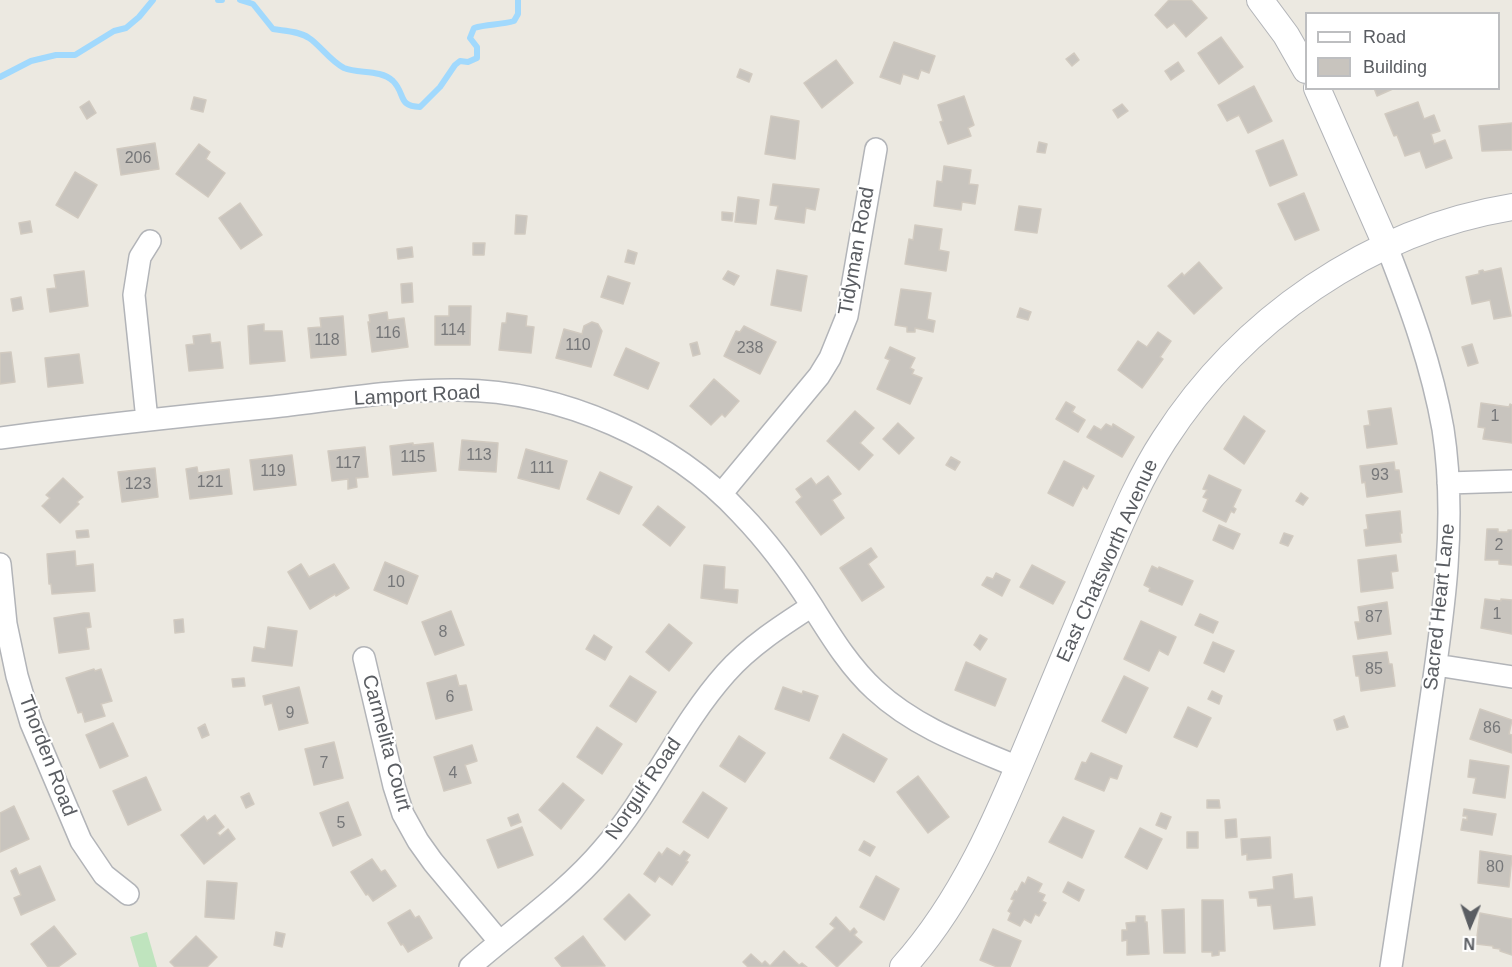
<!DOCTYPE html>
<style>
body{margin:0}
#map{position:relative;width:1512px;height:967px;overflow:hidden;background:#ece9e1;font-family:Helvetica,sans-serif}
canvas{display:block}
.legend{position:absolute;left:1305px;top:12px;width:195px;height:78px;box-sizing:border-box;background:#fff;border:2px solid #bdbec0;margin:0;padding:8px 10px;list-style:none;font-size:18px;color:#5a5d62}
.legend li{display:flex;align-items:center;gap:12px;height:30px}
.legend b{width:30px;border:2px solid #bdbec0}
.north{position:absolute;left:1440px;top:895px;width:60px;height:60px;-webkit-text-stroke:4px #fff;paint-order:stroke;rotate:182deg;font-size:16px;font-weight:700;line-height:24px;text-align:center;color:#5a5d62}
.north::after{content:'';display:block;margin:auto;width:21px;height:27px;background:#5a5d62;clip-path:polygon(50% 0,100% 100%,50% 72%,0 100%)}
</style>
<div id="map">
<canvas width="1512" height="967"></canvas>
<ul class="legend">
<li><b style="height:8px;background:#fff"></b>Road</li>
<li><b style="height:16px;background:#c8c4be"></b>Building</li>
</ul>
<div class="north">N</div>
</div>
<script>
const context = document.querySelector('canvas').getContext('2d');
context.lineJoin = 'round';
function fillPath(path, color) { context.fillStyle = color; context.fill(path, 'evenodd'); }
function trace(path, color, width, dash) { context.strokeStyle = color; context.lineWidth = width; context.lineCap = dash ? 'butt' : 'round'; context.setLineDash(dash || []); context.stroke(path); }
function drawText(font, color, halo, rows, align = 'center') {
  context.font = font + ' Helvetica,sans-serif'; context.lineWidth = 4.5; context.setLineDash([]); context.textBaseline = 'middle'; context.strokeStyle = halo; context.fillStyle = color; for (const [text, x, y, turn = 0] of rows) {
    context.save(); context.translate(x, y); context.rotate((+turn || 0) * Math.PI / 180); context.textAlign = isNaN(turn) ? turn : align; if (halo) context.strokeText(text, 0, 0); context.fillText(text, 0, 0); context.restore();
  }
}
const green = new Path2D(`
 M147,932L157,967H139L130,937Z`);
const stream = new Path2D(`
 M218,0H222
 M240,0L253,4L273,29C285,31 299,31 309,38C320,45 330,61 344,68C359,74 380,69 393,81C406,94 397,106 420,107L440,87L455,65L460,61L468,62L477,58V47L470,38L474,28C487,24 501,25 514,21L518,14V0
 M0,77L31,61L56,55H75L114,31L126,28L139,17L153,0`);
const building = new Path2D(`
 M1169,0H1191L1207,18L1186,37L1174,23L1167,28L1155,15Z
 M1221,37L1243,67L1219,84L1198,53Z
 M894,42L935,56L929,73L921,70L918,79L903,74L900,84L880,77Z
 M1074,53L1079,60L1072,66L1066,59Z
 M836,60L853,83L822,108L804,83Z
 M1178,62L1184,71L1171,80L1165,71Z
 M740,69L752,74L749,82L737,77Z
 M1254,86L1272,121L1248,133L1239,115L1227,121L1218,105Z
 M1374,88H1395L1377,96Z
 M964,96L974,125L968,128L971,136L948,144L940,122L943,121L938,105Z
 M194,97L206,100L203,112L191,109Z
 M89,101L96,113L87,119L80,107Z
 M1418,102L1424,119L1434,115L1440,131L1431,134L1434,144L1445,140L1452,158L1426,168L1420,151L1405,156L1397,135L1394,136L1385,114Z
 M1122,104L1128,111L1118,118L1113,110Z
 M771,116L799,121L795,159L765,154Z
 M1512,123V150L1482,151L1479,126Z
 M1283,140L1297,175L1270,186L1256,151Z
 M1039,142L1047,144L1045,153L1037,152Z
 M155,143L159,169L121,175L117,149Z
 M199,144L210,152L206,159L225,173L208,197L176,174Z
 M944,166L971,170L969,184L978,185L975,204L962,202L961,210L934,206L937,181L942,182Z
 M75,172L97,185L78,218L56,205Z
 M773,184L819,189L815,210L806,208L804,223L775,219L778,206L770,205Z
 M1304,193L1319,230L1295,240L1278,204Z
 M738,197L759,200L756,224L735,222Z
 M240,203L262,235L241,249L219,218Z
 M1019,206L1041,209L1037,233L1015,230Z
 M722,212L733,213L732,221L722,220Z
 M516,215L527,216L525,234H515Z
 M30,221L32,232L21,234L19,223Z
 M915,225L942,229L939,250L949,252L946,271L905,264L909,239L913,240Z
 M473,243H485L484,255H473Z
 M412,247L413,257L398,259L397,249Z
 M628,250L637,253L634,264L625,262Z
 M1199,262L1222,288L1194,314L1168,286L1182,273L1184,276Z
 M1501,268L1511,316L1494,319L1490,300L1472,304L1466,277L1479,274V271L1483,270L1484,272Z
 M777,270L807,276L801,311L771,305Z
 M84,271L88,306L50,312L47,289L56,288L54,275Z
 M728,271L739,276L734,285L723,279Z
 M608,276L630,283L623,304L601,297Z
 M412,283L413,302L402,303L401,284Z
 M901,289L931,293L927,319L935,321L933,332L915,328V332H907V327L895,325Z
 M21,297L23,309L13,311L11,299Z
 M449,306H471L470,345H435V316H449Z
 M1020,308L1031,312L1028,320L1017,317Z
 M387,312L388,320L404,318L408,347L372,352L368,322H370L369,315Z
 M507,313L527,316L526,326L534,327L531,353L499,350L502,323H506Z
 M343,316L346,355L311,358L308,328L321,327L320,318Z
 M592,322L598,324L602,331L591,367L556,358L564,329L582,334L584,326Z
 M264,324V331H282L285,361L250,364L248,326Z
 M744,326L776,342L760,374L724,356L736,331L740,332Z
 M1158,332L1171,341L1160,357L1163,359L1142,388L1118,370L1138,341L1147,347Z
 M210,334L211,343L220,342L223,368L189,371L186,345L194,344L193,336Z
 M697,342L700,354L693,356L690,344Z
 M1472,344L1478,363L1468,366L1462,347Z
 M890,347L915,358L910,368L914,370L912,374L922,378L910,404L877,389L890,360L885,358Z
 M626,348L659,363L648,389L614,375Z
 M11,352L15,382L0,384V353Z
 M79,354L83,383L48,387L45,358Z
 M714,379L739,401L725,417L722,414L711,425L690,406Z
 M1066,402L1075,407L1072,412L1085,420L1078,432L1056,419Z
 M1481,403L1509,407L1510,404L1512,405V443L1483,439L1485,428L1478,427Z
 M1391,408L1397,444L1367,448L1364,426L1370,425L1368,411Z
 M855,411L874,428L860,443L873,455L859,470L827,441Z
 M1244,416L1265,431L1244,464L1224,449Z
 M898,423L914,438L899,454L883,439Z
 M1106,424L1112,427L1113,424L1134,437L1122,457L1087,437L1094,426L1101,430Z
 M462,440L498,443L496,472L459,470Z
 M413,443V445L433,443L436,471L393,475L390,446Z
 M365,447L368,477L356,478L357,487L348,489V479L332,481L328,451Z
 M526,449L567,461L559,489L518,478Z
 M292,455L296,485L254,490L250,460Z
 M951,457L960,462L955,470L946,465Z
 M1064,461L1094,476L1087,489L1083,486L1073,506L1048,493Z
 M1394,462L1395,470H1399L1402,492L1367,497L1365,482L1362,483L1360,466Z
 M197,467L198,473L229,469L232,494L190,499L186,469Z
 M155,468L158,497L122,502L118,472Z
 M600,472L632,487L619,514L587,499Z
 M1209,475L1241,490L1233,507L1236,509L1234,513L1231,511L1226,522L1203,511L1208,499L1203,497L1207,490L1203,489Z
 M828,476L841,494L832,500L844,518L821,535L796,502L802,497L796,489L811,478L816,485Z
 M63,478L83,497L77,502L79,504L60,523L42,506L50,498L46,495Z
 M1301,493L1308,498L1303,505L1296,501Z
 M658,506L685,527L670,546L643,525Z
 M1400,511L1402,533H1400L1401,542L1366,546L1364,530L1368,529L1366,515Z
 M1219,525L1240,534L1233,549L1213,540Z
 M1487,529H1498V532H1508V530H1512V565L1499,564V560H1485Z
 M88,530L89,537L77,538L76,531Z
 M1284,533L1293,536L1288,546L1280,543Z
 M871,548L877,557L868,564L884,587L862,601L840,568Z
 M75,551L76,566L93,564L95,591L52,594L51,584H49L47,554Z
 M1396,555L1398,571L1391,572L1393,588L1361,592L1358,560Z
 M385,562L418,576L407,604L374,590Z
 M301,564L309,577L334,564L349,588L336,596L335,594L310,609L288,572Z
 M704,565L725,567L724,589L738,590L737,603L701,598Z
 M1032,565L1065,582L1053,604L1020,587Z
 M1152,566L1158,569L1159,567L1193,581L1182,605L1149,591L1150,588L1144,585Z
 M996,573L1010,580L1002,596L982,585L987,577L993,579Z
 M1485,599L1501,601V599L1512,600V634L1481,628Z
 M1387,602L1391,634L1358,639L1355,622H1360L1358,607Z
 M451,611L464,645L435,655L422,622Z
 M84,613H89L91,627L86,628L89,649L59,653L54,618Z
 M1200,614L1218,622L1213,633L1195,625Z
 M183,619L184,632L175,633L174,620Z
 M1141,621L1176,637L1168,655L1159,650L1149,671L1124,659Z
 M669,624L692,643L669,671L646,652Z
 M268,627L297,631L292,666L252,661L254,647L265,649Z
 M594,635L612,647L605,660L586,649Z
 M980,635L987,639L980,650L974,645Z
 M1213,642L1234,651L1224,672L1204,663Z
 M1387,652L1389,664H1392L1395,686L1361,691L1359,676H1356L1353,656Z
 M966,662L1006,679L995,706L955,690Z
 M94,669L95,671L101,669L112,701L101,704L105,716L85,722L82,712L78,713L66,678Z
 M456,675L459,686L466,685L472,710L436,719L427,683Z
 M630,676L656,692L636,722L610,706Z
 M1124,676L1148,688L1126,733L1102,721Z
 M244,678L245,686L233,687L232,679Z
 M299,687L308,723L279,730L272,703L265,705L263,696Z
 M783,687L802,694L803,691L818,696L809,721L775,709Z
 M1212,691L1222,696L1219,704L1208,699Z
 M1188,707L1211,718L1197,747L1174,737Z
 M1480,709L1512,720L1509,734L1512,735V753L1470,739Z
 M1344,716L1348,727L1337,730L1334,720Z
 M113,723L128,756L100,768L86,735Z
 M205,724L209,735L202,738L198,728Z
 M597,727L622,744L602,774L577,757Z
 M843,734L887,759L874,782L830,758Z
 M739,736L765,753L745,782L720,766Z
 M334,742L343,778L314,785L305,749Z
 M472,745L477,761L465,765L471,783L444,791L434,757Z
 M1091,753L1122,766L1117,779L1110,777L1104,791L1075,779L1082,762L1086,763Z
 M1470,760L1509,766L1505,798L1473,793L1476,778L1468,777Z
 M918,776L949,817L928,833L897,792Z
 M146,777L161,810L128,825L113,791Z
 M563,783L584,800L561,829L539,810Z
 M703,792L727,808L708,838L683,822Z
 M249,793L254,804L246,808L241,797Z
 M1207,800H1219L1220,808H1207Z
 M348,802L361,835L333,846L320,813Z
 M14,806L29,839L0,852V813Z
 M1464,809L1496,814L1492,835L1461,830L1463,819L1467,820V816H1463Z
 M1161,813L1171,817L1166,829L1156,825Z
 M518,814L521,822L511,826L508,818Z
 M215,815L224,827L217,833L220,836L228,829L235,839L204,864L181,835L204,816L207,821Z
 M1063,817L1094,831L1082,858L1049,842Z
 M1236,819L1237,837L1226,838L1225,820Z
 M522,827L533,855L498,868L487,840Z
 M1140,828L1162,839L1147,869L1125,857Z
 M1187,832H1198V848H1187Z
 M1270,837L1271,858L1247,860V854L1242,855L1241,839Z
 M864,841L875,847L870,856L859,850Z
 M667,848L680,856L684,851L690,855L686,861L688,862L672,885L659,876L655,882L644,874L659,852L662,855Z
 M1480,851L1512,856L1509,887L1478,883Z
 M372,859L381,872L385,870L396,886L373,901L368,894L366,895L351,872Z
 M40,866L55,900L21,915L14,898L21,895L11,871L16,868L19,875Z
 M1292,874L1294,899L1312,897L1315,925L1274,929L1271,905L1258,906L1257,898H1250L1249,892L1274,889L1273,877Z
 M876,876L899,889L884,920L860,907Z
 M1028,877L1042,884L1038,892L1045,895L1042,901L1046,903L1039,916L1035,914L1031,923L1024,919L1020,926L1008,920L1011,913L1008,911L1014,900L1011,899L1015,891L1017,892L1022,882L1025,884Z
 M207,881L237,883L234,919L205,917Z
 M1068,882L1084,890L1079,901L1063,892Z
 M629,894L650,915L625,940L604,919Z
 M1202,900H1223L1225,951H1219V955L1212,956V952H1202Z
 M1184,909L1185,953H1164L1162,910Z
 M410,910L415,918L419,916L432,938L408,952L403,944L401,945L388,923Z
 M1480,913L1512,919V955L1500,951V949L1493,948V946L1476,944Z
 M1136,916H1145V922H1147L1149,954L1127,955V940L1122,941V930H1127L1126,923L1136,922Z
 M836,917L850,932L854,928L857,932L854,935L862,942L837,967L816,947L835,928L830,924Z
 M54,926L76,954L58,967H48L31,944Z
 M993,929L1021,941L1010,967H997L980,960Z
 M276,932L285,934L282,947L274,945Z
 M196,936L217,957L207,967H175L170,962Z
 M583,936L605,966L562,967L555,958Z
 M784,951L799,965L802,963L807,967H748L743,962L751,954L762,964L765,961L770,966Z`);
const minor = new Path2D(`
 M1387,247C1410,306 1432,366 1443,429C1458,526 1442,623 1428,719C1416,802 1404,884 1391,967
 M147,420L134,295L140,257L150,241
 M0,438C91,426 182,416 273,407C334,400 397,389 459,390C561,391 672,439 741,514C768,542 791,573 812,606C831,636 849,666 875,690C916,728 968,746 1018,767
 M1448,483L1512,481
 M722,493L819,376L830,358L847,316L876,149
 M0,564L6,624L17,676L31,723L81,841L104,875L128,894
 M364,658L394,786L403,814L418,841L433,862L499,941
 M1436,665L1512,677
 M470,967C513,929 566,893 603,849C650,795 678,727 726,673C750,646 781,626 812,606`);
const tertiary = new Path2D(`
 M1260,0L1286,35L1306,70
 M1317,88L1387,247
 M903,967C964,899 999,814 1034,730C1056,677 1078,623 1101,569C1120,525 1138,480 1164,440C1241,320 1370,230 1512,207`);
const numberNames = [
 ["206",138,159],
 ["114",453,331],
 ["116",388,334],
 ["118",327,341],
 ["110",578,346],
 ["238",750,349],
 ["1",1495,417],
 ["113",479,456],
 ["115",413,458],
 ["117",348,464],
 ["111",542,469],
 ["119",273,472],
 ["93",1380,476],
 ["121",210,483],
 ["123",138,485],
 ["2",1499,546],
 ["10",396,583],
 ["1",1497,615],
 ["87",1374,618],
 ["8",443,633],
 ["85",1374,670],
 ["6",450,698],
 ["9",290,714],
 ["86",1492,729],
 ["7",324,764],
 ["4",453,774],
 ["5",341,824],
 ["80",1495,868]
];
const streetNames = [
 ["Tidyman Road",857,251,-80],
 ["Lamport Road",417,396,-3],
 ["East Chatsworth Avenue",1108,561,-66],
 ["Sacred Heart Lane",1440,607,-84],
 ["Carmelita Court",386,743,75],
 ["Thorden Road",47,756,69],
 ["Norgulf Road",644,789,-56]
];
fillPath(green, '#bfe4be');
trace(stream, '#a1d9fd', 6);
fillPath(building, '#c8c4be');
trace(building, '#d1cac0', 1.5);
trace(minor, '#b2b4b8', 24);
trace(tertiary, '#b2b4b8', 28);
trace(minor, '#fff', 21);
trace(tertiary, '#fff', 26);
drawText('16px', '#767779', null, numberNames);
drawText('20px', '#5a5d62', '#fff', streetNames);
</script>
